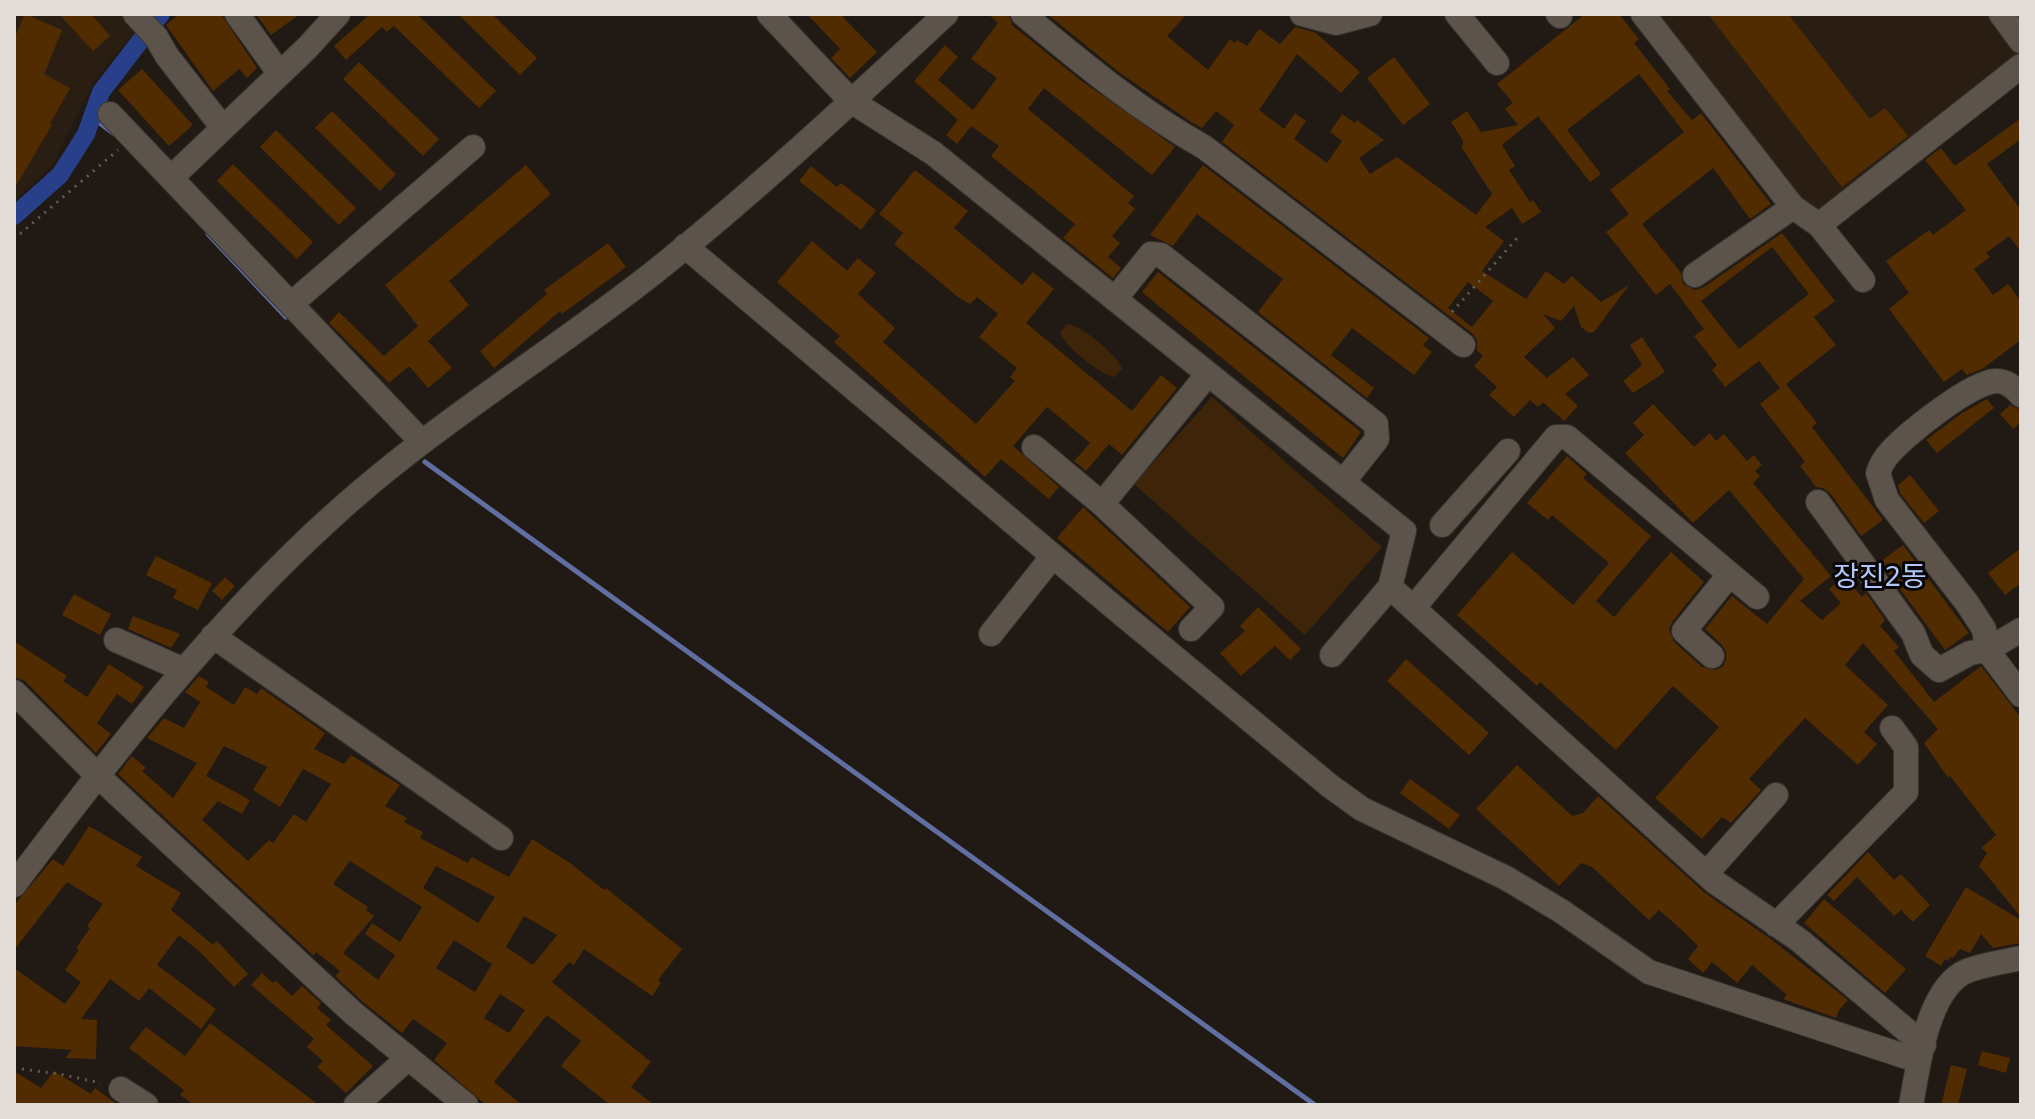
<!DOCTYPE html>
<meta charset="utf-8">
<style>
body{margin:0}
#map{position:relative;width:2035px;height:1119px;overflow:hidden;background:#211913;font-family:"Noto Sans",sans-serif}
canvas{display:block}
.frame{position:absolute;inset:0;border:16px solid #e1dcd7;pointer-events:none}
</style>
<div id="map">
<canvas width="2035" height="1119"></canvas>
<div class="frame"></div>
</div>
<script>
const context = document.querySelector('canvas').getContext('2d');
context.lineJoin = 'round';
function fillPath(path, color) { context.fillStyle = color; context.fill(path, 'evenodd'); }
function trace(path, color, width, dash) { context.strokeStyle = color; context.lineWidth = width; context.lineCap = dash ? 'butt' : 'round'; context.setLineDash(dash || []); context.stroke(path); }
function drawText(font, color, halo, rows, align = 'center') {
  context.font = font + ' "Noto Sans","Noto Sans KR",sans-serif'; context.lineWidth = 6; context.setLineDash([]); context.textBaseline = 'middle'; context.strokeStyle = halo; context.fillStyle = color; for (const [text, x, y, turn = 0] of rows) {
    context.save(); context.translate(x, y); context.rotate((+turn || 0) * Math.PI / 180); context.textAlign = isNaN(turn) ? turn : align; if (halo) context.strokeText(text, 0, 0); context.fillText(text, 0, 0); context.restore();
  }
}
const built = new Path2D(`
 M14,14H149L94,81L51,167L14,201Z
 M1659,14H2021V59L1817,212L1803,204Z`);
const green = new Path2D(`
 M1067,324C1080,324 1119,356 1122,369L1115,377C1102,376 1063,345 1060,332Z
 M1212,397L1382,547L1305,635L1134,484Z`);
const stream = new Path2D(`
 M92,117L113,133
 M208,234L286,317
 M425,462L1315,1105`);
const canal = new Path2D(`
 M14,216L60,175L86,134L101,92L161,14`);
const building = new Path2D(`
 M25,14L62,30L44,74L70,88L50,124L52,125L14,189V39Z
 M59,14H91L110,36L93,51Z
 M179,14H221L257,68L247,78L239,69L213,91L166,25Z
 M256,14H300L271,35Z
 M370,14H417L496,91L479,108L394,26L387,32L382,27L346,60L334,46Z
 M458,14H492L537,58L520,75Z
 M807,14H840L877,52L850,78L831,58L840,49Z
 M988,14H1008L1013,26L1079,79L1175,147L1152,175L1044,88L1028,109L1134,196L1128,203L1135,209L1112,236L1120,243L1108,257L1121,268L1113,278L1063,238L1075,224L991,156L999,146L971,126L957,144L946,135L958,120L914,81L945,45L958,57L938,80L973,110L997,78L971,59L998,23Z
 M1047,14H1187L1167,36L1208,70L1230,39L1235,43L1237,40L1247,46L1259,29L1280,44L1295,27L1316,33L1360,72L1341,93L1297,54L1259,110L1284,129L1295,113L1306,121L1294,139L1327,163L1342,141L1330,132L1342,114L1355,123L1357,120L1384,140L1359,158L1370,174L1397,157L1476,215L1492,194L1462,148L1463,141L1451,122L1467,111L1481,132L1518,125L1505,109L1513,103L1497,84L1585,14H1619L1639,39L1634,43L1670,89L1667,91L1692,120L1701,113L1771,204L1750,219L1713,168L1642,224L1681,273L1683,284L1695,290L1704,287L1782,233L1835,301L1814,317L1836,345L1786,384L1817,423L1812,427L1883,520L1861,536L1830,493L1823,488L1816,487L1800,466L1805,462L1760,404L1780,388L1759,361L1725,387L1712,370L1717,365L1694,336L1704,329L1670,284L1656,295L1606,232L1629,214L1610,190L1684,132L1639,74L1567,130L1601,174L1590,182L1538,116L1502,145L1515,166L1509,170L1530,202L1533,200L1541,212L1522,224L1512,208L1485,227L1504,241L1482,271L1526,299L1546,271L1564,284L1572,276L1601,302L1629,285L1594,332L1589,333L1581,327L1574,306L1561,321L1543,314L1555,328L1524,357L1547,378L1573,357L1589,375L1565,394L1578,406L1564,421L1543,402L1538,407L1530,400L1514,417L1489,395L1497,387L1474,366L1483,356L1477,350V340L1473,334L1222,142L1234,125L1216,111L1202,128L1188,120L1120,73ZM1772,247L1809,294L1739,349L1701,301ZM1468,282L1493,301L1472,327L1448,308Z
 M1708,14H1788L1870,119L1885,108L1908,136L1842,187Z
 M1394,57L1430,104L1403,125L1367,78Z
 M359,62L439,139L423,156L343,79Z
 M142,69L193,125L169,146L118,90Z
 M332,111L396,174L380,191L315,128Z
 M2021,118V139L1987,164L2021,210V252L2009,236L1986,253L1990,257L1974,269L1993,295L2008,284L2021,301V340L1982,369L1967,375L1962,369L1944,382L1889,309L1909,293L1886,261L1929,230L1933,235L1966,210L1925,160L1941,148L1955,166Z
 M276,130L356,208L339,225L260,147Z
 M233,164L313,242L297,259L217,181Z
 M526,165L551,194L449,281L469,305L428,341L452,368L428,388L409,366L389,383L329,323L339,312L384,356L418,326L385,285Z
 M1203,165L1429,338L1423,345L1432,352L1414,375L1352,328L1331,355L1374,388L1367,398L1258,312L1283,279L1197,214L1173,246L1150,235Z
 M811,166L837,187L841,183L876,210L861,230L799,181Z
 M915,170L968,211L954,228L1022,285L1033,272L1054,289L1026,323L1132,411L1161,375L1177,388L1122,455L1109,444L1086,471L1074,461L1090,443L1047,407L1013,446L1059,487L1049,499L1001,459L985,477L834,342L840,336L777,282L812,241L847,271L858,258L876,273L858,294L895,328L883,342L976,424L1015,381L1010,377L1017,368L979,337L998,314L977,297L970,304L958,297L894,244L903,233L879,214Z
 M608,243L626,267L562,314L560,311L494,368L480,351L547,294L544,290Z
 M1158,272L1361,432L1343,458L1142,292Z
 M1642,337L1665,372L1633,393L1623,381L1642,365L1630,345Z
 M1987,399L1994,408L1937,453L1926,440L1962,413Z
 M1653,404L1694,447L1710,433L1716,441L1724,434L1747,461L1754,455L1762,465L1755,471L1760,476L1753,483L1831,576L1800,601L1822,620L1841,603L1829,589L1844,576L1862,597L1866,593L1885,620L1880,626L1899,647L1894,651L1934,702L1981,666L2021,718V917L1979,866L1987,853L1981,848L1996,835L1950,776L1948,778L1924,743L1938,729L1863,643L1845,665L1888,705L1864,732L1877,744L1858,765L1805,718L1749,779L1761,790L1731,823L1722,817L1702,839L1655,798L1719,727L1673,686L1616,750L1540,682L1537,686L1457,615L1512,552L1573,605L1609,563L1552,515L1548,520L1527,503L1567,456L1587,474L1583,478L1651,536L1596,601L1614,617L1671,552L1704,582L1672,622L1669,629L1674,642L1702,667L1716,670L1723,666L1726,660V652L1722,645L1705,629L1732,596L1767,624L1804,579L1729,490L1693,523L1625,453L1644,435L1633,423Z
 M2010,405L2021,410V422L2013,429L2000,414Z
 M1910,475L1939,511L1924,523L1900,493L1898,485Z
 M1083,507L1190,607L1168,632L1057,538Z
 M1903,545L1969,633L1945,650L1880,562Z
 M2021,548V583L2005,595L1988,573Z
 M156,556L212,583L198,610L173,598L177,590L146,575Z
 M225,577L235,586L222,600L212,591Z
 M74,594L111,614L100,635L62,615Z
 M1258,607L1301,649L1290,660L1275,646L1241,676L1220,653L1245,631L1240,626Z
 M133,616L180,634L171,648L128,629Z
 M14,641L67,676L63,681L87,697L109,664L144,687L132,704L117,694L97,723L111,734L96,753L25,681L14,677Z
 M1406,659L1489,733L1469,755L1387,681Z
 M199,676L209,682L206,687L234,705L245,687L257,694L261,688L325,733L314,749L344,764L351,755L400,785L385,806L407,818L404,822L423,832L420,838L468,863L472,857L509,877L532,839L570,863L604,890L606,888L682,949L658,980L661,983L652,996L584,949L574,965L569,962L552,982L651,1062L631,1087L654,1105H610L561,1066L581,1041L547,1015L494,1082L522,1105H486L434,1060L447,1043L413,1019L402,1033L363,1002L335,976L340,971L316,952L314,956L118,774L132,756L146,768L142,771L173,798L197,763L147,738L164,718L184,728L200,702L185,692ZM224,746L267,767L253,790L280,807L303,769L331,784L306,822L294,814L273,843L269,840L248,861L202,820L218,801L242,814L250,800L206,776ZM350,861L422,907L400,942L372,923L365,934L395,955L378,980L343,953L374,916L366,910L368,907L333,884ZM436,866L495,897L478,923L423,888ZM524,916L557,935L533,965L506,947ZM454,940L492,964L475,992L436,968ZM500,994L525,1010L509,1033L484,1018Z
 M1517,765L1572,816L1583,813L1598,796L1705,893L1772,940L1848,1000L1839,1010L1836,1018L1783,999L1787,995L1752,965L1737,983L1712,962L1703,973L1688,959L1698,946L1683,931L1659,910L1649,920L1592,867L1581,863L1559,886L1476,809Z
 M1410,779L1460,815L1449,829L1400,793Z
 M89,826L142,857L136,866L181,893L171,910L213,945L217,941L248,974L234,987L199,951L179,935L157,965L216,1009L201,1029L149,988L139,1001L110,979L81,1019L97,1020L96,1059L65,1058L72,1050L14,1046V968L65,1004L81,982L65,970L79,950L76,948L90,928L87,926L103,904L67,882L14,950V905L53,859L63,866Z
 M1868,852L1894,880L1901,874L1930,905L1913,922L1901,910L1894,916L1857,877L1834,901L1827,895Z
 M1966,887L2021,920V943L1993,948L1981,934L1970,953L1960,949L1953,958L1950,957L1948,961L1945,959L1941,966L1925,956Z
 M1824,899L1906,969L1885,993L1804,923Z
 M262,973L273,983L275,980L292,996L302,986L321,1003L317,1008L331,1020L326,1025L373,1066L346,1093L317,1067L323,1061L307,1047L314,1039L251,985Z
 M210,1023L279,1075L319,1105H194L180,1095L184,1090L129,1048L146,1027L185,1056Z
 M1982,1051L2010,1058L2006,1073L1978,1065Z
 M1951,1065L1967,1069L1958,1105H1941Z
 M14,1071L41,1088L54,1071L91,1094L95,1088L118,1105H14Z`);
const path = new Path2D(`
 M14,239L118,150
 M1452,312L1518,237
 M14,1068L59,1074L101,1083`);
const minor = new Path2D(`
 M135,14L156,37L167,56L223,128
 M237,14L280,74
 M769,14L851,101L933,153L1404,531L1390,587L1715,882L1799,940L1924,1045
 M1023,14C1081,62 1138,110 1204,147L1463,345
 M1302,14L1336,23L1370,14
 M1457,14L1497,63
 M1558,14L1560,16
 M1643,14L1793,207L1819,225L1863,280
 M2001,14L2021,41
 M110,114L422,442
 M172,177L307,48L338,14
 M1819,225L2021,66
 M685,246L1116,609L1330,786L1362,809L1506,878L1561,911L1649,972L1919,1061
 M1695,275L1793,207
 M1115,299L1151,254L1161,255L1376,424L1377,439L1343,482
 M291,304L473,147
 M2021,395C2014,387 2006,380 1995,381C1970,383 1903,436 1887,456C1883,461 1880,467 1878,473L1887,500L1967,603L1984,629L1987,650L2021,695
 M1034,447L1102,504L1212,607L1191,629
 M1818,502L1913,633L1922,655L1939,670L1970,653L1987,650L2021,630
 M1102,504L1208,374
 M1442,525L1508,451
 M1414,607L1556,437H1567L1757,597
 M991,634L1053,556
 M213,636L501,838
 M116,640L184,670
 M1332,655L1390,587
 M1712,656L1684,631L1730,574
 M14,692L97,775L353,1013L466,1105
 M1706,874L1776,795
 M14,885C112,755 212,625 334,515C434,424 551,354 657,270C757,190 852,101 946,14
 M1776,925L1906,792V747L1892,728
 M121,1089L146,1105
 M356,1105L407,1059
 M1911,1105C1918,1068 1926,996 1961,974C1973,966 2005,962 2021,958`);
const quarterNames = [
 ["장진2동",1880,578]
];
fillPath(built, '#2a1e13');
fillPath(green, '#3e250a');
trace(stream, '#606ea1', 5);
trace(canal, '#283f8a', 18);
fillPath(building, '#512c00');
trace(minor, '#393431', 26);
trace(path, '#635c56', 3, [2, 6]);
trace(minor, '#5c534b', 24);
drawText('28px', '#b0c7fc', '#080504', quarterNames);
</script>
